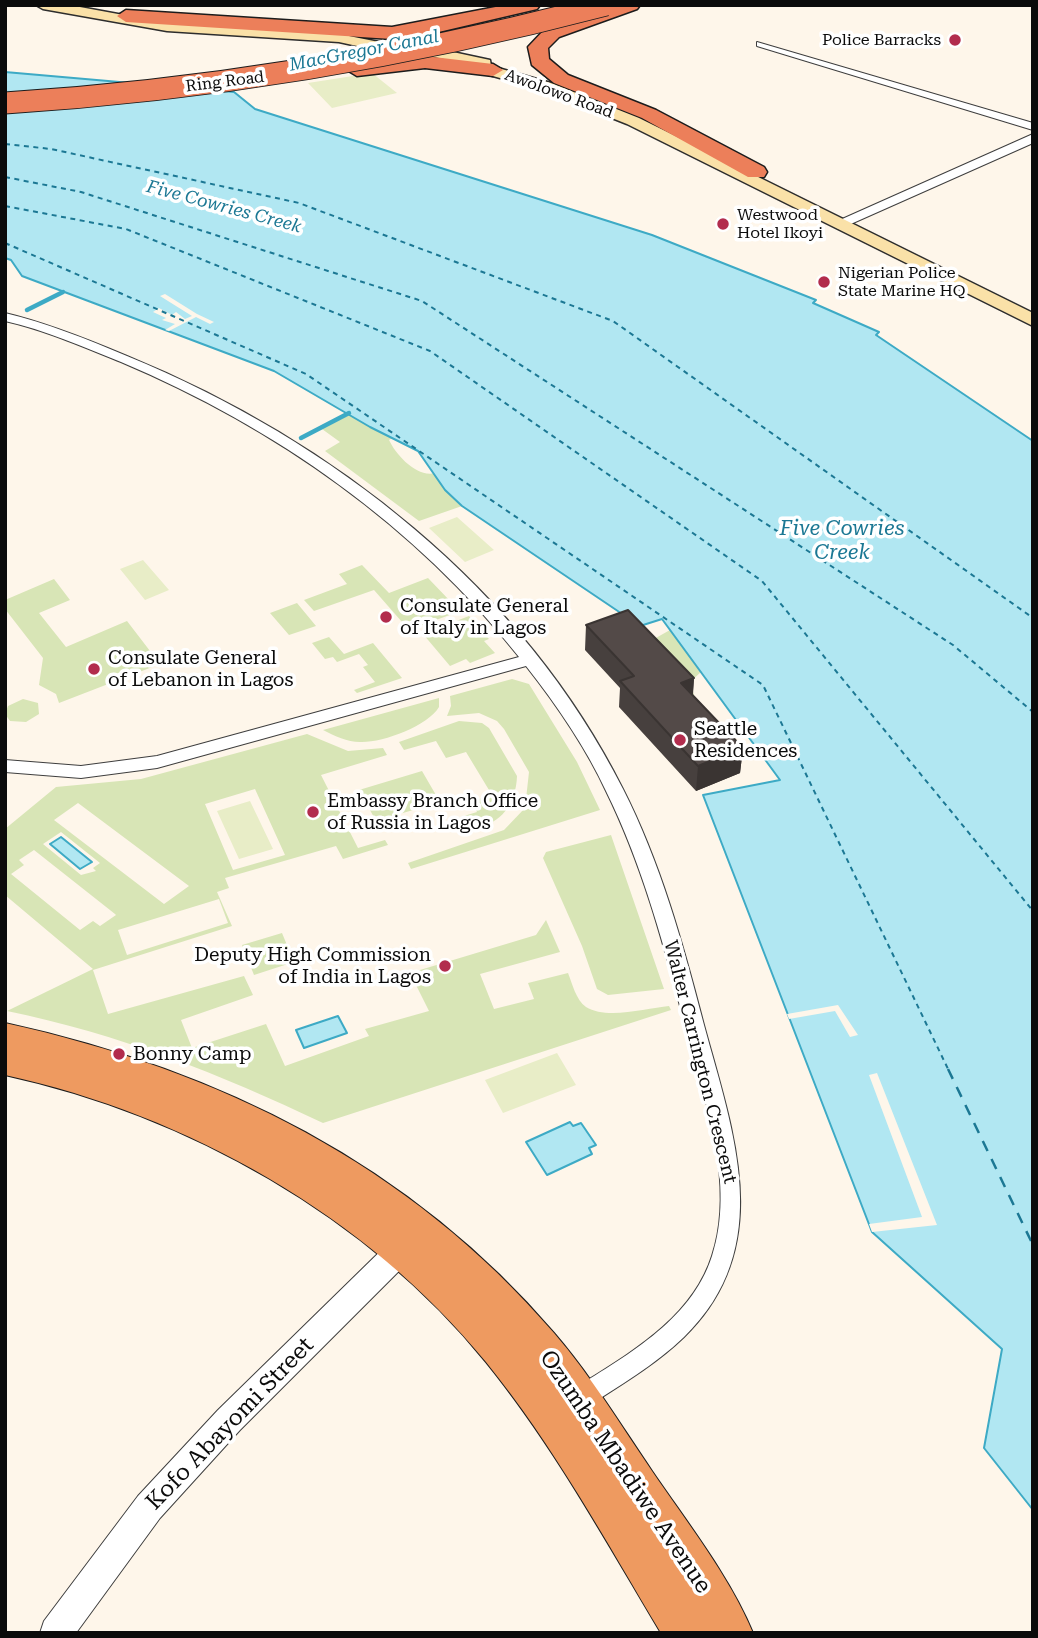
<!DOCTYPE html>
<style>
body{margin:0}
#map{position:relative;width:1038px;height:1638px;overflow:hidden;background:#fef6ea;font-family:"Roboto Serif",serif}
canvas{display:block}
.frame{position:absolute;inset:0;border:7px solid #0b0b0b;pointer-events:none}
</style>
<div id="map">
<canvas width="1038" height="1638"></canvas>
<div class="frame"></div>
</div>
<script>
const context = document.querySelector('canvas').getContext('2d');
context.lineJoin = 'round';
function fillPath(path, color) { context.fillStyle = color; context.fill(path, 'evenodd'); }
function trace(path, color, width, dash) { context.strokeStyle = color; context.lineWidth = width; context.lineCap = dash ? 'butt' : 'round'; context.setLineDash(dash || []); context.stroke(path); }
function drawText(font, color, halo, rows, align = 'center') {
  context.font = font + ' "Roboto Serif",serif'; context.lineWidth = 7; context.setLineDash([]); context.textBaseline = 'middle'; context.strokeStyle = halo; context.fillStyle = color; for (const [text, x, y, turn = 0] of rows) {
    context.save(); context.translate(x, y); context.rotate((+turn || 0) * Math.PI / 180); context.textAlign = isNaN(turn) ? turn : align; if (halo) context.strokeText(text, 0, 0); context.fillText(text, 0, 0); context.restore();
  }
}
const green = new Path2D(`
 M351,414L392,438L389,440C396,455 417,478 435,473L445,490L462,506L419,521L325,451L340,442L322,429Z
 M362,565L389,593L428,578L452,603L455,602L463,610L409,630L374,590L314,611L304,600L347,584L339,574Z
 M54,579L70,600L39,613L66,647L127,621L160,664L59,703L56,694L39,685L43,658L5,609V600Z
 M297,603L316,626L289,635L270,613Z
 M469,616L489,639L484,641L495,653L470,663L466,659L450,666L423,634Z
 M670,630L701,672L690,682L694,695L690,697L654,639Z
 M329,637L344,654L373,643L402,678L357,693L354,690L375,682L363,667L368,665L359,654L337,662L333,657L325,659L312,643Z
 M512,679L529,684L577,762L600,810L411,869L408,863L504,830L525,808L529,772L504,729L497,721L479,713L447,716L451,706L450,696Z
 M439,698V707C428,726 382,743 360,742C347,742 335,736 323,730Z
 M23,699L38,703L39,714L26,722L10,721L5,714L8,706Z
 M459,721L482,723L489,728L517,776C516,812 488,839 454,819L477,812L472,801L492,795L466,752L446,758L436,741L404,750L399,742Z
 M307,734L348,751L383,748L387,755L321,775L358,848L385,840L388,845L343,859L336,846L225,878L229,888L217,892L232,926L93,970L108,1014L244,976L253,995L181,1020L192,1048L266,1024L285,1066L369,1036L365,1029L429,1011L410,973L536,935L546,920L560,952L480,974L494,1009L534,999L528,983L568,973C572,983 576,1000 586,1007C607,1020 647,1008 669,1006L671,1010L323,1123C220,1074 119,1034 7,1011L93,969L5,895V829L56,787L141,779ZM255,789L285,855L233,870L205,804ZM78,803L189,886L164,904L54,820ZM61,832L100,863L93,868L96,871L81,875L43,844ZM34,850L115,914L116,915L100,926L93,921L80,930L11,874L24,865L19,860ZM219,899L228,923L127,955L118,930Z
 M422,771L440,802L376,821L359,790Z
 M611,835L664,989L608,995L597,989L582,946L543,858L546,852Z
 M282,933L294,962L254,975L242,945Z`);
const pitch = new Path2D(`
 M372,73L397,93L332,108L308,83Z
 M457,517L494,550L465,562L429,528Z
 M143,560L169,590L145,600L120,569Z
 M250,801L273,849L239,859L217,811Z
 M557,1053L576,1085L503,1113L485,1080Z`);
const water = new Path2D(`
 M5,72L234,92L255,109L652,235L816,300L813,303L879,332L876,335L1033,441V1510L984,1448L1002,1349L872,1232L703,795L780,780L662,619L640,626L462,506L445,490L418,451L370,427L274,371L22,276L11,260L5,258Z
 M61,837L92,862L80,869L50,844Z
 M338,1016L347,1033L304,1048L296,1030Z
 M570,1122L573,1126L581,1123L596,1145L589,1148L592,1154L547,1175L526,1142Z`);
const pier = new Path2D(`
 M165,294L197,314L214,322L210,324L196,317L169,331L165,330L175,324L162,320L166,318L153,312L159,308L172,315L176,312L185,319L192,316L160,296Z
 M838,1005L858,1035L850,1037L835,1011L789,1019L787,1014Z
 M877,1073L937,1225L872,1232L869,1224L922,1217L869,1075Z`);
const stream = new Path2D(`
 M27,310L63,292
 M301,438L349,413`);
const ferryFar1 = new Path2D(`
 M5,144L51,149L299,203L613,321L1033,618
 M5,177L81,192L422,301L953,645L1033,712
 M5,206L126,229L430,351L762,581L1033,911
 M5,243L306,374L763,685L949,1071`);
const ferry = new Path2D(`
 M948,1069L1033,1245`);
const minor = new Path2D(`
 M757,42L1033,123V130L757,46Z
 M5,313C47,323 87,339 127,356C332,440 522,588 623,789C661,864 683,944 704,1025C733,1132 777,1247 684,1337C655,1365 619,1386 585,1408L577,1411L569,1408L565,1400L569,1392C623,1357 691,1322 712,1256C736,1184 705,1102 687,1032C665,950 644,868 606,791C585,746 556,704 526,666L157,768L81,778L5,772V760L81,766L157,756L519,657C415,525 275,427 121,362C83,347 45,330 5,321Z`);
const tertiary = new Path2D(`
 M1033,134V143L844,227L839,229L831,224Z
 M409,1230L419,1233L423,1242L419,1251L240,1430L160,1518L76,1633H40L44,1621L138,1496L218,1410L399,1233Z`);
const secondary = new Path2D(`
 M36,5H69L167,23L339,34L399,46L406,42L490,60L491,66L551,83L639,118L1033,313V326L627,124L539,89L461,67L459,62L419,54L412,58L339,42L167,31L43,9Z`);
const trunk = new Path2D(`
 M5,1023C219,1070 409,1164 554,1333C591,1376 620,1424 652,1471C686,1521 730,1577 753,1633H661C606,1541 554,1446 486,1362C367,1216 188,1115 5,1075Z`);
const motorway = new Path2D(`
 M506,5H540L537,9L430,34L392,39L126,22L117,16L126,10L392,27Z
 M613,5H640L637,9L559,37L548,48L549,59L568,75L656,110L764,167L767,172L764,177H748L642,118L554,83L532,65L528,47L545,29Z
 M425,56L493,64L503,70L493,76L425,68L357,76L347,70L357,64Z`);
const motorwayBridge = new Path2D(`
 M5,103C209,90 408,57 606,5`);
const wall = new Path2D(`
 M586,625L694,678L693,695L743,748L740,773L696,791L619,707L620,688L585,650Z`);
const shadedWall = new Path2D(`
 M694,678L692,703L681,683Z
 M743,748L740,773L696,791L698,766Z`);
const building = new Path2D(`
 M628,610L694,678L681,683L743,748L698,766L620,681L634,676L586,625Z`);
const markers = [
 [955,40,7,"#b22c4d"],
 [723,224,7,"#b22c4d"],
 [824,282,7,"#b22c4d"],
 [386,617,7,"#b22c4d"],
 [94,669,7,"#b22c4d"],
 [680,740,7,"#b22c4d"],
 [313,812,7,"#b22c4d"],
 [445,966,7,"#b22c4d"],
 [119,1054,7,"#b22c4d"]
];
const farPoinames = [
 ["Police Barracks",941,40,"right"],
 ["Westwood",737,215],
 ["Hotel Ikoyi",737,233],
 ["Nigerian Police",838,273],
 ["State Marine HQ",838,291]
];
const farStreetnames = [
 ["Ring Road",225,82,-7],
 ["Awolowo Road",559,94,20]
];
const farWaternames = [
 ["MacGregor Canal",364,51,-11],
 ["Five Cowries Creek",224,207,15]
];
const poiNames = [
 ["Consulate General",400,606],
 ["of Italy in Lagos",400,628],
 ["Consulate General",108,658],
 ["of Lebanon in Lagos",108,680],
 ["Seattle",694,729],
 ["Residences",694,751],
 ["Embassy Branch Office",327,801],
 ["of Russia in Lagos",327,823],
 ["Deputy High Commission",431,955,"right"],
 ["of India in Lagos",431,977,"right"],
 ["Bonny Camp",133,1054]
];
const streetNames = [
 ["Walter Carrington Crescent",700,1062,76]
];
const waterNames = [
 ["Five Cowries",842,529],
 ["Creek",842,553]
];
const nearStreetnames = [
 ["Kofo Abayomi Street",230,1424,-46],
 ["Ozumba Mbadiwe Avenue",625,1472,56]
];
fillPath(green, '#d8e5b6');
fillPath(pitch, '#e8edc7');
fillPath(water, '#b1e7f2');
trace(water, '#3daac5', 2);
fillPath(pier, '#fef6ea');
trace(stream, '#3daac5', 4.5);
trace(ferryFar1, '#1c7894', 2, [5, 4.5]);
trace(ferry, '#1c7894', 2.5, [11, 9]);
trace(minor, '#3e3e3e', 2);
trace(tertiary, '#3e3e3e', 2);
trace(secondary, '#2d2d2d', 3);
trace(trunk, '#1c1c1c', 2);
trace(motorway, '#1c1c1c', 3);
fillPath(minor, '#fff');
fillPath(tertiary, '#fff');
fillPath(secondary, '#fae1a8');
fillPath(trunk, '#ee9a60');
fillPath(motorway, '#ec7f5a');
trace(motorwayBridge, '#1c1c1c', 23, []);
trace(motorwayBridge, '#ec7f5a', 21);
fillPath(wall, '#47403e');
fillPath(shadedWall, '#3a3432');
fillPath(building, '#534a48');
trace(building, '#3a3432', 2);
for (const [x, y, r, color] of markers) { const dot = new Path2D(); dot.arc(x, y, r, 0, 2 * Math.PI); context.fillStyle = color; context.fill(dot); trace(dot, '#fff', 2.5); }
drawText('16px', '#0b0b0b', '#fff', farPoinames, 'left');
drawText('16px', '#0b0b0b', '#fff', farStreetnames);
drawText('italic 18px', '#1c7894', '#fff', farWaternames);
drawText('19px', '#0b0b0b', '#fff', poiNames, 'left');
drawText('19px', '#0b0b0b', '#fff', streetNames);
drawText('italic 21px', '#1c7894', '#fff', waterNames);
drawText('23px', '#0b0b0b', '#fff', nearStreetnames);
</script>
